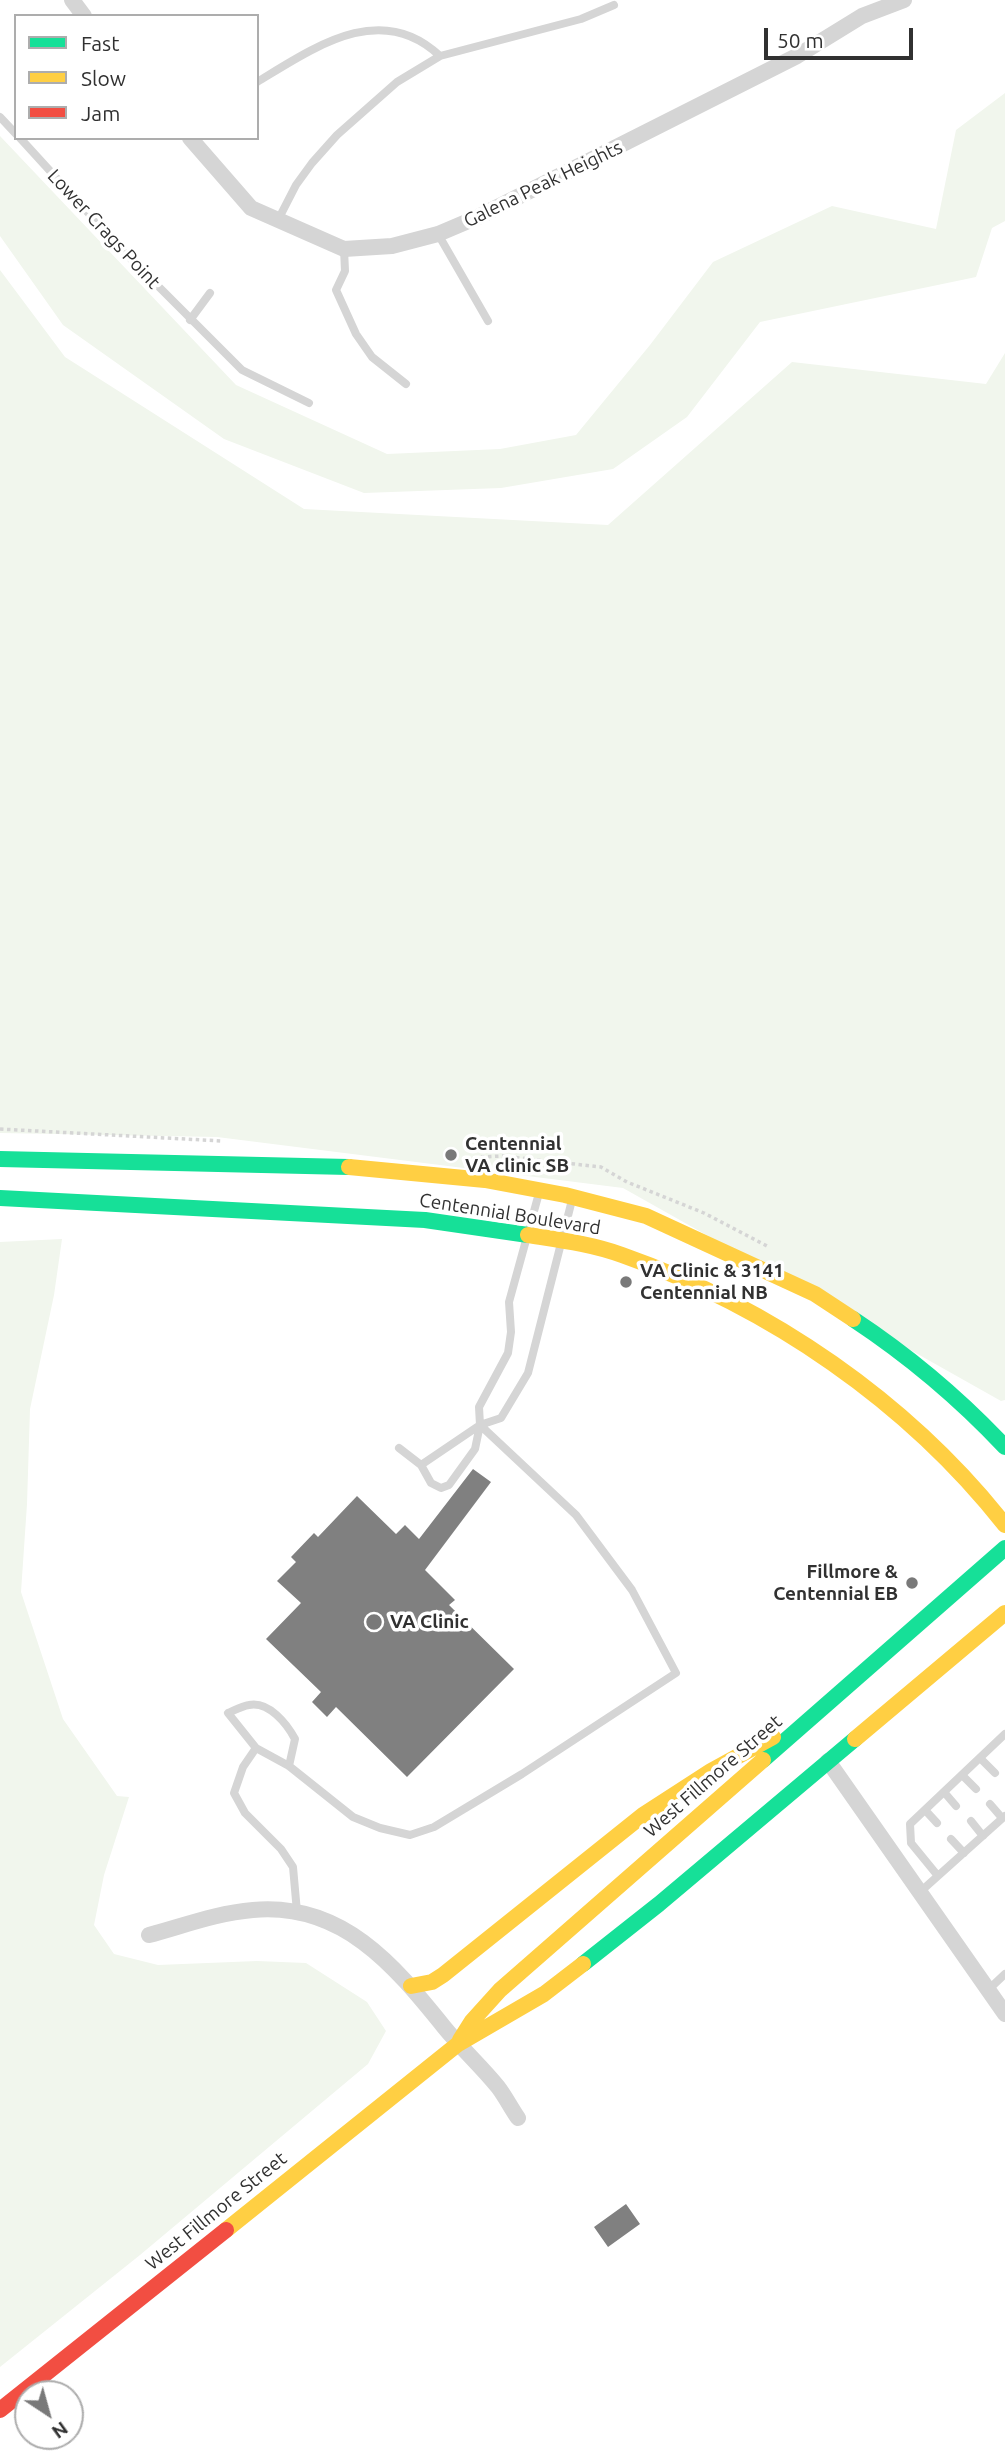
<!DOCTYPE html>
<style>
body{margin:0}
#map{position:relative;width:1005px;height:2464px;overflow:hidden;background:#fff;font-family:Ubuntu,sans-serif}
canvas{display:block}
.legend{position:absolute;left:14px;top:14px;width:245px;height:126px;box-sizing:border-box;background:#fff;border:2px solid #adadad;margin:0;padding:9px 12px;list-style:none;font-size:21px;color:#313131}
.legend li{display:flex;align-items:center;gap:14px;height:35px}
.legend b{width:35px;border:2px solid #adadad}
.north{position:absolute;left:14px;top:2380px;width:70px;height:70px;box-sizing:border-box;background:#fff;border:2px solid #adadad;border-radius:50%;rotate:144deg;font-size:19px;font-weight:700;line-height:28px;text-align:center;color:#313131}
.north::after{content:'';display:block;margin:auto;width:24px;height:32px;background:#797979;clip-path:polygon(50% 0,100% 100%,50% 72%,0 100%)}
.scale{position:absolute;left:764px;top:28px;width:149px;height:32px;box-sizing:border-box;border:4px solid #313131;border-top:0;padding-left:9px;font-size:21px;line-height:24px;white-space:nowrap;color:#313131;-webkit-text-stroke:5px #fff;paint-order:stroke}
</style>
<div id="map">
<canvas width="1005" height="2464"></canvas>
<ul class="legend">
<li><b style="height:9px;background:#16e098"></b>Fast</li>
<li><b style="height:9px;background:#ffcf43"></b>Slow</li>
<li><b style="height:9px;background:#f24e42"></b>Jam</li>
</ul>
<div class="north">N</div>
<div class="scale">50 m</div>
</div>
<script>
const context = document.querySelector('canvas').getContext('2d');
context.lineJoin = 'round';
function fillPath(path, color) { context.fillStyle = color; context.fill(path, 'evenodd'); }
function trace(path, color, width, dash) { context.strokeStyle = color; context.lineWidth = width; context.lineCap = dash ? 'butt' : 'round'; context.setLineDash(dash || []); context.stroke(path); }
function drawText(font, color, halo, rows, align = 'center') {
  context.font = font + ' Ubuntu,sans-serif'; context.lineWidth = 7; context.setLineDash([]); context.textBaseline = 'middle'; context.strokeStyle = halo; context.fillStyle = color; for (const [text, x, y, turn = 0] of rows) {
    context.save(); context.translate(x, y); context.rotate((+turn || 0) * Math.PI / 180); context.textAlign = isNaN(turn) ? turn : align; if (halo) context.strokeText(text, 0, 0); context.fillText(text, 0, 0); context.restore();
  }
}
const green = new Path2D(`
 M1005,93V221L992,228L976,277L760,322L687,417L613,469L501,488L364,493L224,439L63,325L0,236V136L236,385L387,454L500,449L576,435L650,345L713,262L832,206L936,229L956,130Z
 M0,270L65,357L304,509L608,525L792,362L986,384L1005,353V1400L1001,1401L623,1188L217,1137L0,1133Z
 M62,1239L54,1295L30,1409L27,1504L21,1592L63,1719L117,1796L129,1797L104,1875L94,1925L114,1954L158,1965L257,1961L306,1963L367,2002L386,2031L368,2064L140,2255L0,2367V1242Z`);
const building = new Path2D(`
 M473,1469L491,1482L425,1570L455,1600L449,1605L514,1669L407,1777L336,1707L327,1717L312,1702L321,1692L266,1639L301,1603L277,1581L296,1562L291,1557L314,1533L318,1537L357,1496L396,1534L405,1525L419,1539Z
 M626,2204L640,2224L608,2247L594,2227Z`);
const path = new Path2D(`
 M0,1129L222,1141
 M481,1157L502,1156L601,1167L627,1182L704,1213L769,1247`);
const lane = new Path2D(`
 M257,82C315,47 381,0 440,56
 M0,117L16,134
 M20,138L124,252L242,370L309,403
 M278,220L296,185L312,163L337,135L397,82L440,56L581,19L614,5
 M438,234L488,321
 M344,249L345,271L336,290L356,334L372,357L406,384
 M190,320L210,293
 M399,1448L421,1465L431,1483L441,1488L449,1485L475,1449L480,1425L479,1407L508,1353L511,1332L509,1302L539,1193
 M421,1465L480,1425L501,1418L528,1373L572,1200
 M256,1748L228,1713C235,1710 242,1706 249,1705C269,1701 287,1724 295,1739L289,1766
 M980,1758L995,1773
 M962,1775L976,1789
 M944,1792L956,1806
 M990,1804L1002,1818
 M925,1810L937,1823
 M971,1821L983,1836
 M951,1839L964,1853
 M938,1876L911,1843L910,1824L1005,1734
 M920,1892L1005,1816
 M297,1912L293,1867L281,1849L245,1813L234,1793L243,1767L256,1748L289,1766L353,1817L380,1828L410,1835L434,1827L522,1774L676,1673L632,1590L576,1515L480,1425
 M988,1990L1005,1974`);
const street = new Path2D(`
 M72,0L84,16
 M190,138L251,208L344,249L392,246L438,234L478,217L797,56L862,16L904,0
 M828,1761L1005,2014
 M149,1935C183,1926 217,1913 253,1910C342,1902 394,1965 444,2027C461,2048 481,2066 498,2087C505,2096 511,2108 518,2118`);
const fast = new Path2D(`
 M0,1159L349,1167
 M0,1198L425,1220L528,1235
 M853,1319C909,1356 959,1398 1005,1447
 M763,1760L1005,1548
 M583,1964L659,1904L855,1739`);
const slow = new Path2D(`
 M349,1167L485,1180L565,1195L646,1216L815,1294L853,1319
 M528,1235C560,1240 592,1244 622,1255C770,1307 908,1402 1005,1525
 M855,1739L1005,1613
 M411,1986L432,1982L443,1975L643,1815L711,1771L773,1737
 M460,2040L472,2021L500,1990L763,1760
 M226,2230L458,2044L544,1994L583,1964`);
const jam = new Path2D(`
 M0,2410L226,2230`);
const markers = [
 [451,1155,7,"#797979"],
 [626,1282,7,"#797979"],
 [912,1583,7,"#797979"],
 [374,1622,9,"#797979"]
];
const streetNames = [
 ["Galena Peak Heights",543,184,-26],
 ["Lower Crags Point",104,229,47],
 ["Centennial Boulevard",510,1214,9],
 ["West Fillmore Street",713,1776,-41],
 ["West Fillmore Street",216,2211,-39]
];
const poiNames = [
 ["Centennial",465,1144],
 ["VA clinic SB",465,1166],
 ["VA Clinic & 3141",640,1271],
 ["Centennial NB",640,1293],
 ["Fillmore &",898,1572,"right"],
 ["Centennial EB",898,1594,"right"],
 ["VA Clinic",390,1622]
];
fillPath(green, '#f1f6ed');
fillPath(building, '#808080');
trace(path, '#d5d5d5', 3.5, [3.5, 3.5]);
trace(lane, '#d5d5d5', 8);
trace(street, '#d5d5d5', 16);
trace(fast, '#16e098', 16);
trace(slow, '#ffcf43', 16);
trace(jam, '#f24e42', 16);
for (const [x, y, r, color] of markers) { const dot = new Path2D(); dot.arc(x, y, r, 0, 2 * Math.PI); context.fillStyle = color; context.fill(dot); trace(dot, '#fff', 2.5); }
drawText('19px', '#313131', '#fff', streetNames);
drawText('bold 19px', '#313131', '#fff', poiNames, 'left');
</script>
